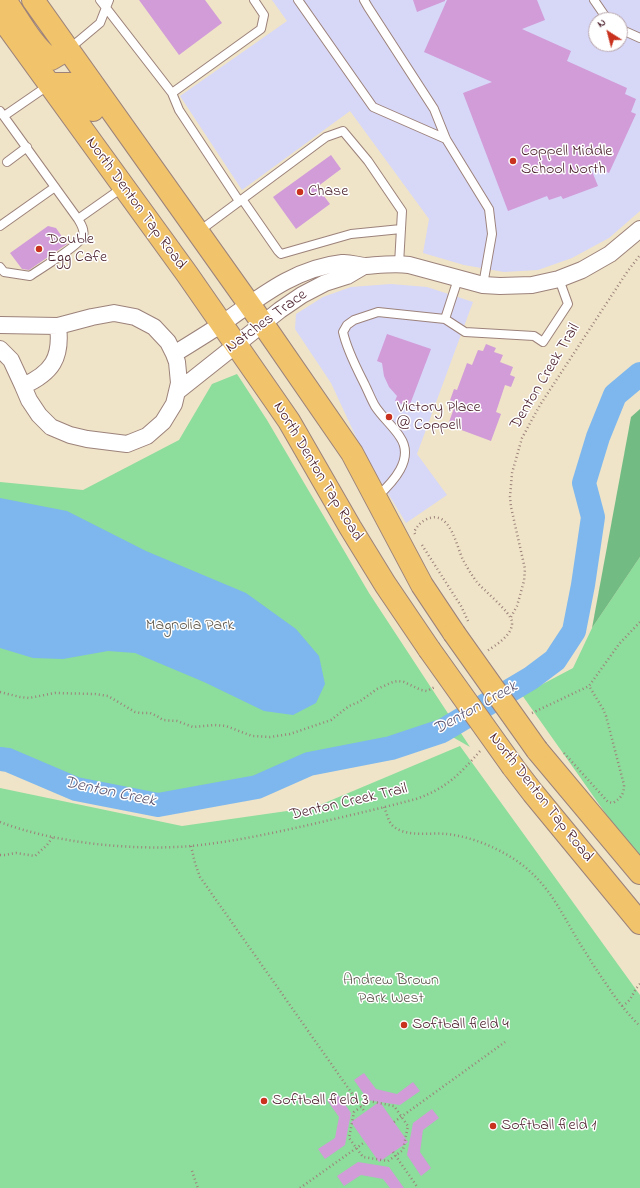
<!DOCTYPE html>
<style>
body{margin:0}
#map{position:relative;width:640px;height:1188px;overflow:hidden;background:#efe4c8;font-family:"Indie Flower",sans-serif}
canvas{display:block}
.north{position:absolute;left:588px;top:12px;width:40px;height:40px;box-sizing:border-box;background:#fff;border:1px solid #b7a5aa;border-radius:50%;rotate:324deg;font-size:11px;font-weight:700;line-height:16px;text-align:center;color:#4a1f2b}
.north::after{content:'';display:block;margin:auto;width:14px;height:18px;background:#c8321e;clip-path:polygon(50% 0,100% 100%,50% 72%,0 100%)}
</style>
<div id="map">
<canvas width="640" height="1188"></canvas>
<div class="north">N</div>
</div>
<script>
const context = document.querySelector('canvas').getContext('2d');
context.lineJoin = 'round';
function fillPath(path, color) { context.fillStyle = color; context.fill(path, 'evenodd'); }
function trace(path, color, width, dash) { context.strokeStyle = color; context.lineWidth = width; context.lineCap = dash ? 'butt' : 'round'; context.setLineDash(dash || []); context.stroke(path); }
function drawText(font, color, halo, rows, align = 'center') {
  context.font = font + ' "Indie Flower",sans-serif'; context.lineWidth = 3; context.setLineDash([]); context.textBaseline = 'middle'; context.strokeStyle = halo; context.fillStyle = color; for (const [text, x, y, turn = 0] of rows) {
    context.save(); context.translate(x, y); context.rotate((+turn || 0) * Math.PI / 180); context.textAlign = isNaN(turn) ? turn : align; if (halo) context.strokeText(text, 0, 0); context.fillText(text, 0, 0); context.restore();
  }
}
const built = new Path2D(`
 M272,0H640V211L609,238L572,258L538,270L504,272L464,265L423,253L429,219L350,111L242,190L180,96L287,21ZM596,20H620V44H596Z
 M391,284L427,287L473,302L417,454L447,495L406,523L363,452L331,383L295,329L296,314L323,297L351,287Z`);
const green = new Path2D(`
 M237,374L267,420L369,593L470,747L442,731L391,748L309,764L257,787L158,805L76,789L8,760L0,759V482L83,490L179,440L212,384Z
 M640,557V856L613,824L522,695L573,668L592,628Z
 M460,746L640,995V1188H0V788L182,826L315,807Z`);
const forest = new Path2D(`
 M640,409V557L592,628L631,417Z`);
const water = new Path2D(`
 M0,498L67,511L146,551L246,593L296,629L319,656L325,684L316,703L293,715L264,711L204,682L135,653L108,651L63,659L33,658L0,648Z`);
const river = new Path2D(`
 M0,759L8,760L76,789L158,805L257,787L309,764L391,748L442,731L531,678L555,660L574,631L583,585L593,517L584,483L598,437L615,395L640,374`);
const building = new Path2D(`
 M139,0H205L222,23L179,55Z
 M413,0H445V1L417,12Z
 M447,0H537L545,20L522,29L571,51L567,61L627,88L625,94L636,99L631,112L636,114L609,173L589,164L598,186L563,199L561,196L549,200L547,196L508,211L463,93L492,82L424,52Z
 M331,155L341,169L317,187L330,204L296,229L273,197Z
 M48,226L56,228L67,244L29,270L22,269L10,253Z
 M387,334L431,349L409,407L395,401L397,396L389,387L384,376L382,363L377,361Z
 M486,344L496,348L494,352L503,355L500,362L513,367L510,375L515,377L511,387L505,385L496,412L501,414L491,441L448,425L454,408L448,406L454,389L457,390L467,363L472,365L478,350L483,351Z
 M364,1073L376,1089L397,1094L413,1082L420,1091L400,1105L380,1102L408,1142L379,1162L351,1122L379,1102L368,1100L354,1080Z
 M337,1093L351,1113L345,1145L325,1159L318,1149L335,1138L339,1117L327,1100Z
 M432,1109L439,1118L423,1130L420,1152L431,1168L421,1176L407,1155L413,1123Z
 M358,1162L389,1167L404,1188H390L383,1179L361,1175L344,1186L337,1176Z`);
const path = new Path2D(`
 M415,534L414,532C417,526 421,522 427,519C450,509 456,545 463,560C467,567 471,574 476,581C484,591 511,612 512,622C513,635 496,645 487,651
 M422,545L461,606L468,621
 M511,617L517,606L524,581L525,569L511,507L510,497L512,473L522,438L540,405L627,272L640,255
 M0,692L20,697L29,698L55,693L95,694L108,696L135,712L140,713H150L157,716L163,720L177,721L193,727L214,725L226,726L252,736L270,737L290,734L331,720L349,706L359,702L377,689L393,682L398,681L404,682L421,690L427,691L435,687
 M532,713L589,686L619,644L640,622
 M564,753L608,802L613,803C621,798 624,794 624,785L606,716L603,709L589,686
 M384,807C387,813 388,822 393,826C407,838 430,832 447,834C472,837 496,847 517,861C546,881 559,908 576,937C581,946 587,954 592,963C607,985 621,1008 640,1026
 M0,822C54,843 133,851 191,846C232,842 273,833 313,824C347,816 382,808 416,799C447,788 460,774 481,750
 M191,846L195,863L200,877L365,1112
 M0,855H5L16,853L35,856L47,845L53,837
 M622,1006C633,1000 632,992 640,984
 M369,1101L394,1106L408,1126L403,1150L388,1161L363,1157L349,1138L354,1112Z
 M394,1122L505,1042
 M393,1152L418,1188
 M192,1171L198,1188
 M300,1188L365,1142`);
const lane = new Path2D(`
 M100,0L172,93L179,110L239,201
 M298,0L373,107L446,139
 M364,0L368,7L434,109L446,139L489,209L492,234L483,285
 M594,0L605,16L609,20
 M620,29L640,38
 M69,49L100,23L109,0
 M172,93L261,29L264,15L254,0
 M0,111L78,219L122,188
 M4,116L49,85
 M7,162L27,147
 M242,199L278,251L281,254L351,234L401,229
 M0,226L55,187
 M198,232L326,137L343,131L368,161L402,211L399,264
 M0,267L4,272L30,276C40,269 80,245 83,236C85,230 81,224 78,219
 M445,319L458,279
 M377,497C393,482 415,459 400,437C393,426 382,417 375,406C371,399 368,391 364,383C356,367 347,350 343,332L347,325L354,320L378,312L445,319L465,332L534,336L543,342L568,304L559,279`);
const street = new Path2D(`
 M0,325L58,326L92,317L114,313L135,317L154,327L168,342L174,354L177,362L179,383L174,404L163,422L147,436L127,444L87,439L70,435L51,427L39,415L29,400L23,386L11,360L0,349
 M174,354C190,344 207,334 223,323C260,297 295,268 342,263C350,262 358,266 366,266C380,265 394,263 409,265L483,285L500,286L532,285L559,279L582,270L610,254L640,229
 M23,386C52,373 62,358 58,326
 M178,391L280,310L302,295L325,283L347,276L364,266`);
const primary = new Path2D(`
 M5,0C17,17 34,49 51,59L68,49
 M33,0L254,311L352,453L422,585L454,633
 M0,16L187,274L289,421L350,527L385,584L429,649
 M49,84H72L77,88L93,110
 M537,750L640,873
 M513,767L533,793L640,923`);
const primaryBridge = new Path2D(`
 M454,633L537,750
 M429,649L513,767`);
const markers = [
 [513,161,4,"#c8321e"],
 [300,192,4,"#c8321e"],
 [39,249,4,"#c8321e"],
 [389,417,4,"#c8321e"],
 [404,1025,4,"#c8321e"],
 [264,1101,4,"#c8321e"],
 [493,1126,4,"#c8321e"]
];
const poiNames = [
 ["Coppell Middle",521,152],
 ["School North",521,170],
 ["Chase",308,192],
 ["Double",47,240],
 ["Egg Cafe",47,258],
 ["Victory Place",397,408],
 ["@ Coppell",397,426],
 ["Softball field 4",412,1025],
 ["Softball field 3",272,1101],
 ["Softball field 1",501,1126]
];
const streetNames = [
 ["North Denton Tap Road",135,204,54],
 ["Natches Trace",267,322,-36],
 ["Denton Creek Trail",546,377,-59],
 ["North Denton Tap Road",317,472,59],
 ["North Denton Tap Road",540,798,52],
 ["Denton Creek Trail",349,803,-13]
];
const parkNames = [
 ["Magnolia Park",190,626],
 ["Andrew Brown",391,981],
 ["Park West",391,999]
];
const waterNames = [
 ["Denton Creek",476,709,-29],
 ["Denton Creek",110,793,12]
];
fillPath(built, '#d7d7f8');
fillPath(green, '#8ddd9c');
fillPath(forest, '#72bc84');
fillPath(water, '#7db7ee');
trace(river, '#7db7ee', 24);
fillPath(building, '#d19cd8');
trace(lane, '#9c827a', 10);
trace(street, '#9c827a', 18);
trace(primary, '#9c827a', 24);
trace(path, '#9c827a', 2.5, [1, 3]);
trace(lane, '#fff', 8);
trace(street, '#fff', 16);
trace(primary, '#f1c36a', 22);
trace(primaryBridge, '#9c827a', 24, []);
trace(primaryBridge, '#f1c36a', 22);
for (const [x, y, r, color] of markers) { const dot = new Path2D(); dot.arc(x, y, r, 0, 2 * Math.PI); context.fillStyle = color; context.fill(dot); trace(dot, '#fff', 1.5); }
drawText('16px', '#4a1f2b', '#fff', poiNames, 'left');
drawText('16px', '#4a1f2b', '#fff', streetNames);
drawText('16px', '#5e584d', '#fff', parkNames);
drawText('italic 17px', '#5c546f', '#fff', waterNames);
</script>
